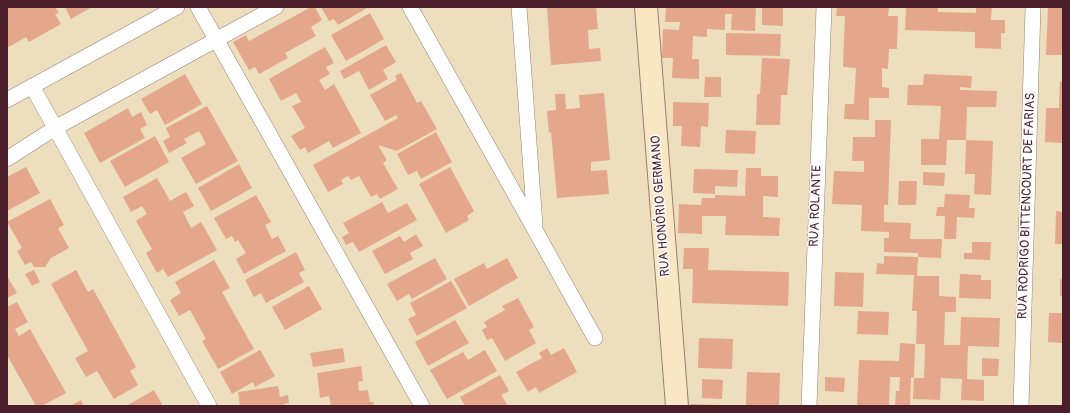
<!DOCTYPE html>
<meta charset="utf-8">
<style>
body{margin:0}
#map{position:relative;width:1070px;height:413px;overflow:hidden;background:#eddfbd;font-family:Pangolin,sans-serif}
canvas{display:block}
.frame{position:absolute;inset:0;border:8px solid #4a1f2b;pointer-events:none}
</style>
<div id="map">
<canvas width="1070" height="413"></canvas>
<div class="frame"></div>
</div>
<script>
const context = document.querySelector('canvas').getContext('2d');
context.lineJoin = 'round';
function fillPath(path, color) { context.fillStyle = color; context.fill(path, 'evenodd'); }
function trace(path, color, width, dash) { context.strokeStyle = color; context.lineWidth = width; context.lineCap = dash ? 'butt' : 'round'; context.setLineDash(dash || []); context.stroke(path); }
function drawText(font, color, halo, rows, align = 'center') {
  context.font = font + ' Pangolin,sans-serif'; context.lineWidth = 3; context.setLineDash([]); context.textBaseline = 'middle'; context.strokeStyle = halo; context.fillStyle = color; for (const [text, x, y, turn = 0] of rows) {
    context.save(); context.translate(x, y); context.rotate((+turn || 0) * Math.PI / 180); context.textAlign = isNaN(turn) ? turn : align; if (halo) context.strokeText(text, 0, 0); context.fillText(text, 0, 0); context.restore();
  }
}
const building = new Path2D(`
 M7,7H55L59,13L55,14L61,24L29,42L26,37L7,48Z
 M65,7H92L71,19Z
 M311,7H315L322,20L311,27L316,36L285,53L288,58L259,74L255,67L249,70L233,42L246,35L249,41Z
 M321,7H366L367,8L338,25L334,19L329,21Z
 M547,7H596L598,29L588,30L589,49L600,48L601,61L551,65Z
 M666,7H756L755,31L731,30L732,14H725V30L707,29V37L693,36L692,59H699V79L672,78L673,58H662L663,29L679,30L680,22H665Z
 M762,7H783V26L762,25Z
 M837,7H889L888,16H898L897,49H889L888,69L882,68V87L889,88V98H869V120L844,119L845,104H854L856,68L843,67L845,16H836Z
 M906,7H938V12L976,13V7H992L991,20H1005V33H1001V49L975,48V32L905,30Z
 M1048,7H1063V55H1046Z
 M370,13L384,39L346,61L331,35Z
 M726,33L781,34L780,56L726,55Z
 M386,45L396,62L383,70L388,79L369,90L359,71L344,79L340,71Z
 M325,47L334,63L326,67L330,74L319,80L325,90L334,84L361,133L333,148L329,141L308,153L305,147L300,150L291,136L305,128L292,106L301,102L296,93L281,101L269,79Z
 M762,58L790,59L787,95H781L780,125H756L757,94H760Z
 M401,73L417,103L421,101L437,129L397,151L378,145L387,160L383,163L398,189L380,199L377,194L371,197L359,176L351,180L348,176L341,180L343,184L328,192L313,165L398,118L396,115L385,121L370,95L397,80L395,76Z
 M185,74L202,104L165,125L157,110L150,114L141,99Z
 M924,74L972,76L971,88L960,87V90L997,91L996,107H967L966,140H947L946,165H921V139H939L941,106L907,105L908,85H923Z
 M705,77H721V97H704Z
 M1060,81L1063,82V143L1045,142L1046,108H1059Z
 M604,93L610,160L591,162V171L607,170L609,194L557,198L551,132L549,133L547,111L556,110L555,94H565L566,109L580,108L579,95Z
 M673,102L709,103L708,127L701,126L700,147L681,146L682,126H673Z
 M207,106L238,161L196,184L181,158L206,144L199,131L184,139L187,143L169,153L163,141L170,137L166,128Z
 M128,108L132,117L141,112L147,125L140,129L145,138L100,163L84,133Z
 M875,120H891L888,205H884V222L911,223L910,239H942L941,258L918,257L917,276H939V296L956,297V312H945L944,345H960L961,317L1000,318L999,347L968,346L967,379L984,380V401L961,400L962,379L941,378L940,400L913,399L914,378L911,377L910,406H895L896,391H899L900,377H890L889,406H857L859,360L899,361L900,343L915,344L914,378H924L925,344H916L917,311H912L914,275L876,274L877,263L884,264V256L918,257V253L884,252V238H889V232L861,231L862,205L832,204L834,171L864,172V161H852L853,137H875Z
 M726,130L756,131L755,154L725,153Z
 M436,132L452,162L421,179L417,171L408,175L397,154Z
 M155,136L169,162L125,187L110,161Z
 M966,140L993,141L991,195L974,194L975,174H965Z
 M239,164L252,188L211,211L198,188Z
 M26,167L40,193L7,211V177Z
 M450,167L474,211L467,216L469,220L446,233L419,184Z
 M746,168H761V176H778V197L763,196V217L780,218L779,236L725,235L726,216H702V234L678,233L679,204L701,205L702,198H715V195L745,196Z
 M694,169L738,170L737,187L715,186V194L693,193Z
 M923,172L945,173L944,186L923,185Z
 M157,178L170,201L186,192L194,206L183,212L191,228L201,222L217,250L168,277L163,269L157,273L146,253L152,249L136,221L147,214L142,206L131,212L123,197Z
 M899,181H917L916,205H898Z
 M945,194L970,195L969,208H975L974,218L957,217L956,239H944L945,216H936L937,207H944Z
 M256,195L271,222L265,225L272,239L278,236L286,251L244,274L236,259L246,253L238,240L235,242L232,236L226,239L214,218Z
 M50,199L64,225L58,228L69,248L51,258L45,267H34L31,262L25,265L17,251L22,248L7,222Z
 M382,202L388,213L407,203L417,220L359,252L353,242L346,245L342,237L349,233L343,223Z
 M1056,211L1063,212V244H1055Z
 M416,234L423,246L410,253L413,259L385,274L372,251L400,236L404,242Z
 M972,242H991L990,260L964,259V253H972Z
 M684,248H709L708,270L789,272L788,306L692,303L693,269H683Z
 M296,252L305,270L299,273L304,282L266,303L261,293L254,297L245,280Z
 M435,258L447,279L412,299L409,294L397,301L387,284Z
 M507,258L518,278L469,306L454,279L484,263L487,269Z
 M214,260L230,288L222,292L254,349L218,369L202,341L206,339L190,310L179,316L170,300L181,293L175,282Z
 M34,270L40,282L32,286L25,274Z
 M76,270L88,292L93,289L136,367L130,371L138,385L114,399L97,371L86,377L75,358L88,351L51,284Z
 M835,272L864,273L863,307L834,306Z
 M960,274L981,275V280H991V299L959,298Z
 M7,276L17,293L7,298Z
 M1060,279L1063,280V296H1060Z
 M451,281L467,308L417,336L408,319L416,315L410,303Z
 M309,286L322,309L285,330L272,307Z
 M518,298L534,327L529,330L536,343L505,361L492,338L487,340L482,330L487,327L484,322L505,310L502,306Z
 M17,302L28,322L15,329L19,336L30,329L66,393L42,406H36L7,355V342L8,341L7,339V307Z
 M858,311L889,312L888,335L857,334Z
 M1049,313H1063V343L1048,342Z
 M455,320L469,343L428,366L415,342Z
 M699,338L733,339L732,369L698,368Z
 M343,348L345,362L313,367L310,353Z
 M547,348L551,355L564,348L577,372L539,393L536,387L528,392L516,372L542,358L539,353Z
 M260,350L275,376L255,387L253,382L232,394L220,372Z
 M485,350L497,371L447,399L430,370L463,352L468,360Z
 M982,358L999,359L998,376H982Z
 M361,366L363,381L358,382L359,391L368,390L370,402H373L374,406H331L329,396L320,398L317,373Z
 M747,372L780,373L779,406L746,405Z
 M500,375L509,391L501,395L508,406H465L460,397Z
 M825,377L845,378L844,392L825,391Z
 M702,379L723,380L722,399L702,398Z
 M278,386L280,397L288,395L289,403L284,404V406H240L238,392Z
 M154,390L163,406H126Z
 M81,400L84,406H70Z
 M691,404L722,405V406H691Z`);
const street = new Path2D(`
 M198,7L422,406
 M410,7L535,230L595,338
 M519,7L535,225
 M32,86L209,406
 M7,100L177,7
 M7,159L55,128L276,7
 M809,406L824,7
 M1021,406L1033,7`);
const secondary = new Path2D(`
 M646,7L677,406`);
const streetNames = [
 ["RUA HONÓRIO GERMANO",661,206,-94],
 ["RUA ROLANTE",816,206,-88],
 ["RUA RODRIGO BITTENCOURT DE FARIAS",1027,206,-88]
];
fillPath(building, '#e4a78b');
trace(street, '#9c7f74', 16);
trace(secondary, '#9c7f74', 24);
trace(street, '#fff', 15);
trace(secondary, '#f9e7c3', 22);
drawText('13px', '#4a1f2b', '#fff', streetNames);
</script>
